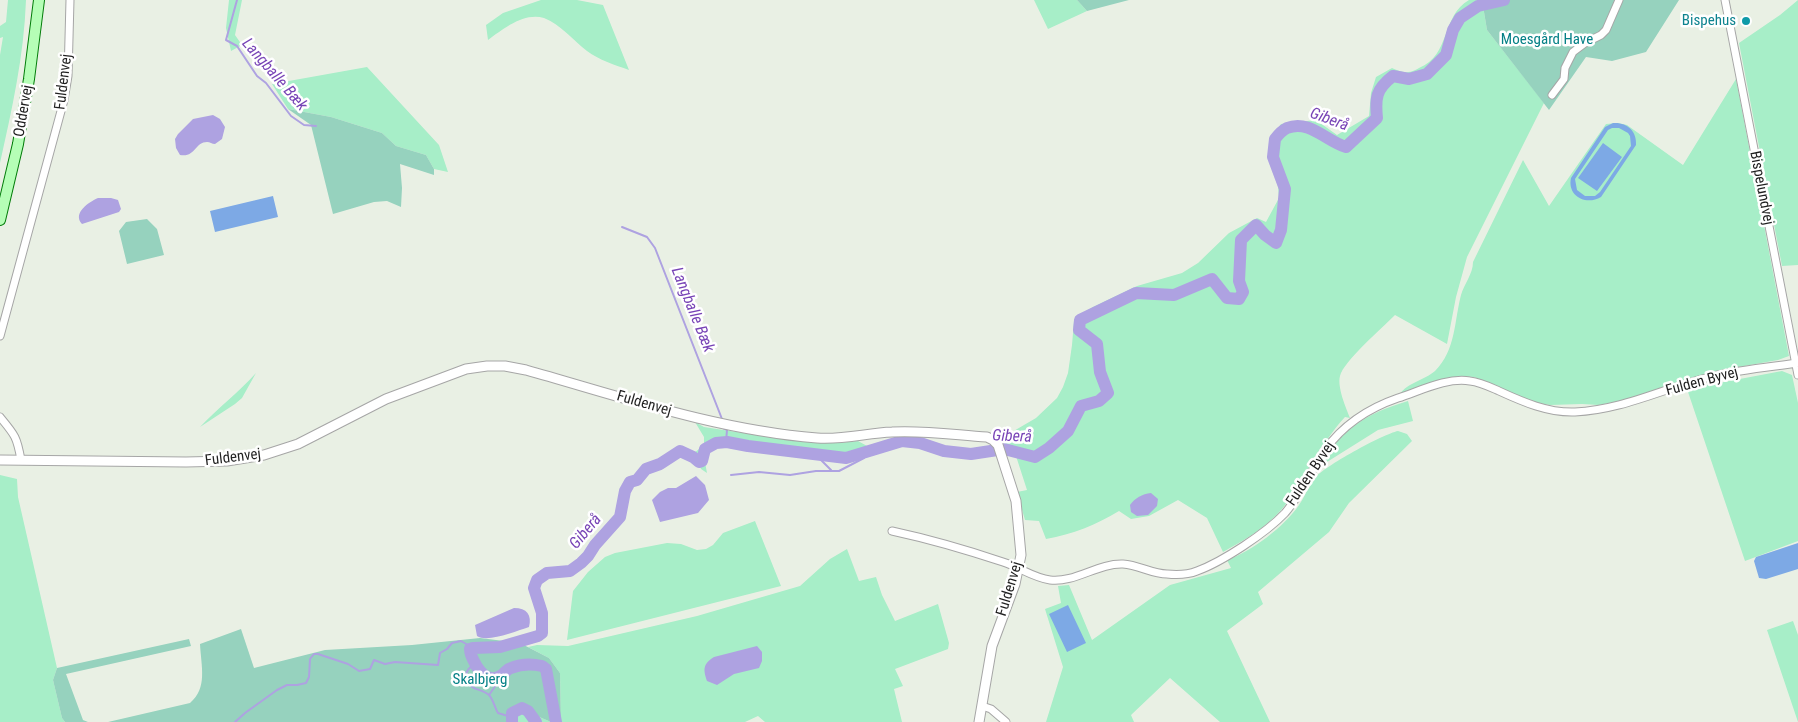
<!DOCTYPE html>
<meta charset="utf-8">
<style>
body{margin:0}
canvas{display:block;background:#e9f0e4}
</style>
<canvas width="1798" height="722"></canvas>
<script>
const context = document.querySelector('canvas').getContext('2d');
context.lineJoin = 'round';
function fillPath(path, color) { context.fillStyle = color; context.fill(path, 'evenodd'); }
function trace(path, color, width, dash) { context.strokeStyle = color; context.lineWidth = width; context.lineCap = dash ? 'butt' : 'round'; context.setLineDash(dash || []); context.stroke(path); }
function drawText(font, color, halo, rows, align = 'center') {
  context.font = font + ' "Roboto Condensed",sans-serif'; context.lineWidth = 5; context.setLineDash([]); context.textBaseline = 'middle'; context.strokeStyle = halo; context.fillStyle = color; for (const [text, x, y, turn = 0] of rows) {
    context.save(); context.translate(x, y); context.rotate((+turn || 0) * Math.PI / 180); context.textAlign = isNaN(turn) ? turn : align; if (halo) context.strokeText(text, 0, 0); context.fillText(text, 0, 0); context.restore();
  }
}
const grass = new Path2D(`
 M8,0H26C24,56 12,109 0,163V55L3,37L0,38V26L6,22Z
 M229,0H242L235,35L242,45L231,51L226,28Z
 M541,0H577L603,5L629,70C615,65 599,60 587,51C574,41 560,24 544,18C524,12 503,29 488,40L486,25L503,13Z
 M1034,0H1077L1087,11L1048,29Z
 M1469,0H1482L1487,30L1544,103L1467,257L1456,297L1447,344L1395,315C1383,327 1343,362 1340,376C1337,387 1346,408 1350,418L1345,417C1319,445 1306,480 1282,509C1266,528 1244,540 1223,552L1207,518L1178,500L1149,516L1131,519L1119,511C1096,525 1073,534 1046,539L1039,521L1025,520L1017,492L1027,490L1016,456L1005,453L1000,439L1036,418L1057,398L1063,387L1068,373L1072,345L1074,321L1076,317L1093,307L1137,286L1182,273L1198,263L1229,233L1257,218L1266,222L1279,198L1278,186L1269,158V142L1281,124L1316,120L1337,135L1369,116L1371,93L1376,77L1392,68C1397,70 1403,73 1408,72C1411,72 1416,70 1419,68C1451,55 1441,16 1469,0Z
 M1798,0V265L1782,266L1739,43L1780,15Z
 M367,67L439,145L448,172L434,169L426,155L396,146L382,133L331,117L288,109L272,84Z
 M1736,79L1789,356L1778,360L1716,371L1624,400L1599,405L1582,404L1550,405L1533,402L1474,377C1448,375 1423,384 1400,394C1407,383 1425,380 1435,371C1456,350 1454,322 1461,295C1464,284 1473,274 1473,262L1523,160L1549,206L1606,124L1618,123L1627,125L1683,165Z
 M1782,371L1792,375L1798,403V541L1745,561L1687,389Z
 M256,373L242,398L235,404L200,427C218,408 239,392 256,373Z
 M1408,401L1413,421L1378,430L1319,467C1343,428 1365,414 1408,401Z
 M695,422L704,427L743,433L812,442L838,443L858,441L878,452L846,462L717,445L708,451L705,462L707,473L701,469L694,453L704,445V437Z
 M1398,431L1407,434L1412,441L1349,503L1329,532L1258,592L1263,604L1227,631L1270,722H1220L1170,678L1131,715L1134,722H1046L1063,667L1045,609L1061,603L1058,586L1069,585L1092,640L1170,585L1231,568L1227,560C1252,551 1284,527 1299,505C1305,497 1308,486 1315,478C1323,467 1383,434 1398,431Z
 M0,475L17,479L18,497L57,668L53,680L62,718L65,722H0Z
 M755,521L781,586L567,640L573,591L588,572L605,557L615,553L667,543L681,544L697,550L706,549L713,545L723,533Z
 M847,549L859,581L876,577L882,595L895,621L938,604L949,643L948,649L895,669L903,686L894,689L902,722H765L758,716L745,722H561L560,673L549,658L528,647L537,645L568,646L697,616L800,586L830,559Z
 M1793,621L1798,635V722L1767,630Z
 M523,710L551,722H512V716Z`);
const forest = new Path2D(`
 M1077,0H1129L1087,11Z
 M1482,0H1679L1646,52L1612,61L1586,57L1549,110L1487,30Z
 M288,109L331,117L382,133L396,146L426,155L434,169V175L400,164L402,188L401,207L387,201L374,202L333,214L311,125Z
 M147,219L157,229L164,255L127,264L119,231L126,222Z
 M241,629L254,668L325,650L412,645L480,638L520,643L549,658L560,673L561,722H551L523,710L512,716V722H108L190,703C208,688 201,666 200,644Z
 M189,639L191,646L66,674L83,720L88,722H65L62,718L53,680L57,668Z`);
const pitch = new Path2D(`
 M1613,123C1627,122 1637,131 1636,145L1601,197C1586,206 1567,196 1571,178L1605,127ZM1612,128H1619L1628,133L1630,136L1631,146L1600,192L1595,196H1585L1577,190L1575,179L1608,130Z
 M1603,143L1622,157L1597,191L1578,178Z
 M273,196L278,217L215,232L210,211Z
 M1798,543V569L1766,579L1759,578L1754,561L1756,557Z
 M1068,605L1086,643L1067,652L1049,614Z`);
const water = new Path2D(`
 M213,115L220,119L225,127L222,139L215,144C212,144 210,142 207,142C195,142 195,158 180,155L176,148L175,139L178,134L193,119Z
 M98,198H111L118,200L121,209L119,212L82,224C72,213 89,202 98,198Z
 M696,476L705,485L709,500L698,513L660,522L652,500L660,492L668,488H676Z
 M1151,493L1158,499L1157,506L1148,515L1137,516L1131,512L1130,505C1135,498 1142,494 1151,493Z
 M514,608C527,608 532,615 529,627C516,631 488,643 477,636L475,625Z
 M757,646L762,652V661L759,668L734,674L717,685L707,681C703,669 703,664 714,657Z`);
const stream = new Path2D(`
 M237,0L226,40L237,46L257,76L266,83L291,116L304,125L316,126
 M622,227L647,237L655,248L722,419
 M723,428L727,430L726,442
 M815,454L831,470
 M731,475L759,472L790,475L816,471H839L864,458L869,451
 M475,664C470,667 466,670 466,676C466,690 481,688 489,695C493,699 495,708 498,713L511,717
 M489,695L496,685
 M235,722L245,713L277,690L287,685H297L306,683L309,677L310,659L314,654H318L348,664L359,671L370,669L374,660L385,664L395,662L438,665L440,653L447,649L452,643L461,641L473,648`);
const river = new Path2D(`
 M512,722V713L522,708L528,711L536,722
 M556,722L546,669L542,666C533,664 521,664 511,668C507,669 506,672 502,675C491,682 484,677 477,667C474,661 470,656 470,649L473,648L500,647L538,636L542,633V613L534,588L537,580L547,573L570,571L581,563L588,556L595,545L620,517L625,491L630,482L637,480L646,469L660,464L680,451L693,457L699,462L702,461L705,449L716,443L727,442L748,446L846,458L902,441L920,443L944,451L971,454L1004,449L1035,457L1049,448L1068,431L1081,406L1099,401L1108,393L1100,372L1097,344L1079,330L1080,320L1136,293L1174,295L1212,279L1227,298L1239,299L1243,292L1239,281L1241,240L1256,225L1265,235L1276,243L1281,230L1285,189L1273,157L1275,139C1278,135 1283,130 1287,128C1309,119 1326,141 1346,147L1377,118C1375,98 1376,89 1393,76L1409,79L1427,74L1446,55L1453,30L1460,18L1478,6L1504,0`);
const minor = new Path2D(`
 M1725,0L1798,375
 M1552,95L1564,79L1565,68L1573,52L1585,43L1601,35L1606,30L1619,0
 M0,336L64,100L68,76L70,0
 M0,417C15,435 17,437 21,460
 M892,531C929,539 967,550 1003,562C1019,567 1034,578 1050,580C1075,583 1098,563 1123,564C1139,565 1152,574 1167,574C1177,575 1187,575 1197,571C1222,562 1266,533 1285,513C1301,495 1311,470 1325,450C1343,425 1369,408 1398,398C1420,391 1447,377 1470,381C1480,382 1490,387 1499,391C1523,402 1548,413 1575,412C1622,410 1662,389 1706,378C1735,370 1766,368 1796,363
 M982,706L991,709L1006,722`);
const tertiary = new Path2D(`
 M0,460L186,462L227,461L264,455L298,444L386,399L466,369L487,366H505L526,370C622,397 717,430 817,438C843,440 867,433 892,432C923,430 956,435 987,437L993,440L998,445L1016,501L1021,555L1015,584L992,646L979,722`);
const secondary = new Path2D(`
 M0,220L18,144L29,79L39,0`);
const markers = [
 [1746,21,5,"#0f9aa8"]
];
const cultureNames = [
 ["Bispehus",1736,21]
];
const parkNames = [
 ["Moesgård Have",1547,40],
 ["Skalbjerg",480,680]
];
const streetNames = [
 ["Fuldenvej",64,82,-83],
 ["Oddervej",24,111,-80],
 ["Bispelundvej",1761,188,79],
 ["Fulden Byvej",1702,382,-15],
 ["Fuldenvej",644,404,16],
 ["Fuldenvej",233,458,-7],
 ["Fulden Byvej",1311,474,-56],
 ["Fuldenvej",1010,589,-73]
];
const waterNames = [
 ["Langballe Bæk",274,75,49],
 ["Giberå",1329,120,20],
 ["Langballe Bæk",692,310,68],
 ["Giberå",1012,437,2],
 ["Giberå",586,532,-50]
];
fillPath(grass, '#a7eec8');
fillPath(forest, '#96d2be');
fillPath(pitch, '#7da9e5');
fillPath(water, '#aea2e1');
trace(stream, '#aea2e1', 2);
trace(river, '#aea2e1', 12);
trace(minor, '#a6a6a6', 9);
trace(tertiary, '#a6a6a6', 11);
trace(secondary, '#007c08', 12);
trace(minor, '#fff', 7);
trace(tertiary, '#fff', 9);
trace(secondary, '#b5feb6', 10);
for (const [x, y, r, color] of markers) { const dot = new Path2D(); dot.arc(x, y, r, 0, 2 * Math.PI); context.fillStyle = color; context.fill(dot); trace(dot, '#fff', 2); }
drawText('15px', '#0d838f', '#fff', cultureNames, 'right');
drawText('15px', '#048086', '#fff', parkNames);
drawText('15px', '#1f1f1f', '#fff', streetNames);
drawText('italic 16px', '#7844b6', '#fff', waterNames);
</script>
